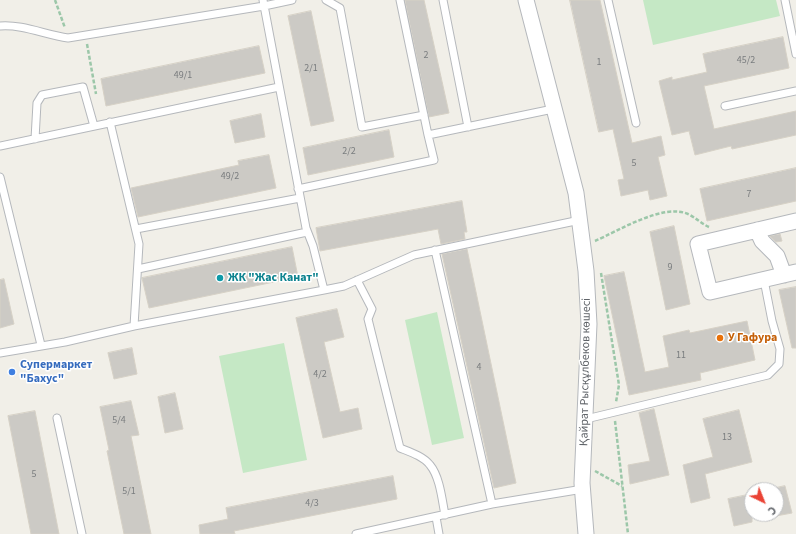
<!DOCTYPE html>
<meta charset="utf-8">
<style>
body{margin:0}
#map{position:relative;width:796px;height:534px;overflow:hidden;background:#f1efe8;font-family:"Source Sans 3",sans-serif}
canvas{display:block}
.north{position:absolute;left:744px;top:482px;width:40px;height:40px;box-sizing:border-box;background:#fff;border:1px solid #bfc1c3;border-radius:50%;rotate:137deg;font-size:11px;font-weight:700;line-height:16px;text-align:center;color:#5f6368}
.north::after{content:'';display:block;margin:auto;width:14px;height:18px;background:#ea4335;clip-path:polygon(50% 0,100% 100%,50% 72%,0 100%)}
</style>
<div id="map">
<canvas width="796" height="534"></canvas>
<div class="north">С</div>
</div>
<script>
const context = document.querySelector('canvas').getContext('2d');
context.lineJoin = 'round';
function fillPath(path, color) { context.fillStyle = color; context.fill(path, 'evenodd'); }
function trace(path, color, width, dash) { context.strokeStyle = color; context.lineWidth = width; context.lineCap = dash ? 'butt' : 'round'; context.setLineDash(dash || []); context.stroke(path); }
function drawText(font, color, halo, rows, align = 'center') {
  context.font = font + ' "Source Sans 3",sans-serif'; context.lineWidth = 3; context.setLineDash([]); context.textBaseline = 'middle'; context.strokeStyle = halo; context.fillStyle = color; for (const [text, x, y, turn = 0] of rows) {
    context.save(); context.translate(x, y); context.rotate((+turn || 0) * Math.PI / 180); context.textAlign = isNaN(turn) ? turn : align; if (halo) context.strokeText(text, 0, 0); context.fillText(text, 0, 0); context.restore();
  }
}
const green = new Path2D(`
 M643,0H776L780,16L653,45Z
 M437,312L464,438L432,445L405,320Z
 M284,343L307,460L243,473L219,356Z`);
const building = new Path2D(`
 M405,0H424L449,113L429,117Z
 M570,0H600L632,143L661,136L665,155L658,157L667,196L650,200L648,190L621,196L618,180L624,179L613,129L599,132Z
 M311,11L334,121L311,126L288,16Z
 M783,37L789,68L704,86L714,129L796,111V135L732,149L731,146L695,155L689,131L672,135L659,81L672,77V80L707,72L703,54Z
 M259,46L265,73L106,106L101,79Z
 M261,114L265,137L235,143L230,121Z
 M389,130L394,157L308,175L303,148Z
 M269,155L276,188L138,217L131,188L239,165L238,161Z
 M796,168V201L707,221L700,189Z
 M462,201L467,232H464L465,239L441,244L438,229L320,251L316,228Z
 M674,226L690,304L666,310L650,232Z
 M780,234L782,241L776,242L770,236Z
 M292,247L298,277L149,308L142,278Z
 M467,249L516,483L494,488L442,254Z
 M624,272L645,372L669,367L663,336L689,330L690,333L747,321L755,360L700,373L701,380L629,395L604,276Z
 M4,279L14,324L0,328V280Z
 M796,287V348H792L779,290Z
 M337,309L344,337L324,342L340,412L358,408L362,429L323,438L296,318Z
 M132,348L137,374L114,379L108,353Z
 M175,393L183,429L165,433L158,397Z
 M131,401L139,435L131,436L151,534H124L107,451L109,450L100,407Z
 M654,409L669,475L630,484L628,465L650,461L639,413Z
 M739,410L752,462L705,474L710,498L691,503L683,465L713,457L703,419Z
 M35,411L59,534H31L8,416Z
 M393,476L397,499L234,531L235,534H200L199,525L228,519L226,508Z
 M785,486L792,513L776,516V488Z
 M752,494V522L734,526L728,499Z`);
const path = new Path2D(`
 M55,0L65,28
 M87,44L96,94
 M595,241C618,231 663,203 688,214C696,218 702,224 709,227
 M601,273L619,385L616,402
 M615,421L628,534
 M595,471L622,486`);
const service = new Path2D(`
 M263,0L306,228L313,246L324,290
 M326,0L340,8L362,127L424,115
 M400,0L428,135
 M443,0L468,127
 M608,0L636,123
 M785,0L796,54
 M0,26C22,24 46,35 68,38L264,6L292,0
 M725,106L796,91
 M110,122L139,244L134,326
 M35,139L37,103L42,95L83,87L94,126
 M0,146L279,87
 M0,177L41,345
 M298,189L434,160L428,135L553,109
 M136,229L300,198
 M435,250L492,504
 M138,269L307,232
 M357,280L372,309L368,319L400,448C410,452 423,456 430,465C440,477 442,500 445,515
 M0,353L65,342L134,326L324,290L344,286L414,255L580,220
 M57,418L82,534
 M586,419L768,375L779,364L780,349L772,321L764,280
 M436,517L439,534
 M356,534L492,504L583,489`);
const minor = new Path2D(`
 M526,0L576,193L586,271L589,324L582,483L586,534
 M796,221L698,244L710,292L796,272
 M757,230L762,241L777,256L784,275`);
const markers = [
 [220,278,4,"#0f9aa8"],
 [720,338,4,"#e8710a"],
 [12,372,4,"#3f7fe0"]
];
const numberNames = [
 ["2",426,56],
 ["45/2",746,61],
 ["1",599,63],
 ["2/1",311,69],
 ["49/1",183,76],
 ["2/2",349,152],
 ["5",634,164],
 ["49/2",230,177],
 ["7",749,195],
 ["9",670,268],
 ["11",681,356],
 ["4",479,368],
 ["4/2",320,375],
 ["5/4",119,421],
 ["13",727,438],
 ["5",34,475],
 ["5/1",129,492],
 ["4/3",312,504]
];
const cultureNames = [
 ["ЖК \"Жас Канат\"",228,278]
];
const foodNames = [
 ["У Гафура",728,338]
];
const shopNames = [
 ["Супермаркет",20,365],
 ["\"Бахус\"",20,379]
];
const streetNames = [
 ["Қайрат Рысқұлбеков көшесі",586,372,-89]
];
fillPath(green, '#c5e8c5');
fillPath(building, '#cccac5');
trace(building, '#d6d1c6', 1);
trace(service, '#b5b8bc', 9);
trace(minor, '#b5b8bc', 17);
trace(path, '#9cc7a9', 2.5, [4, 2]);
trace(service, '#fff', 7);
trace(minor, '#fff', 15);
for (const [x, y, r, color] of markers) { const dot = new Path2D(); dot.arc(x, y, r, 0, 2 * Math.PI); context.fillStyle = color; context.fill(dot); trace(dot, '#fff', 1.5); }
drawText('10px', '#7a7d7f', null, numberNames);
drawText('bold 12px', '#0d838f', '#fff', cultureNames, 'left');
drawText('bold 12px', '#c56008', '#fff', foodNames, 'left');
drawText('bold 12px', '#366cbe', '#fff', shopNames, 'left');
drawText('12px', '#5f6368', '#fff', streetNames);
</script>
